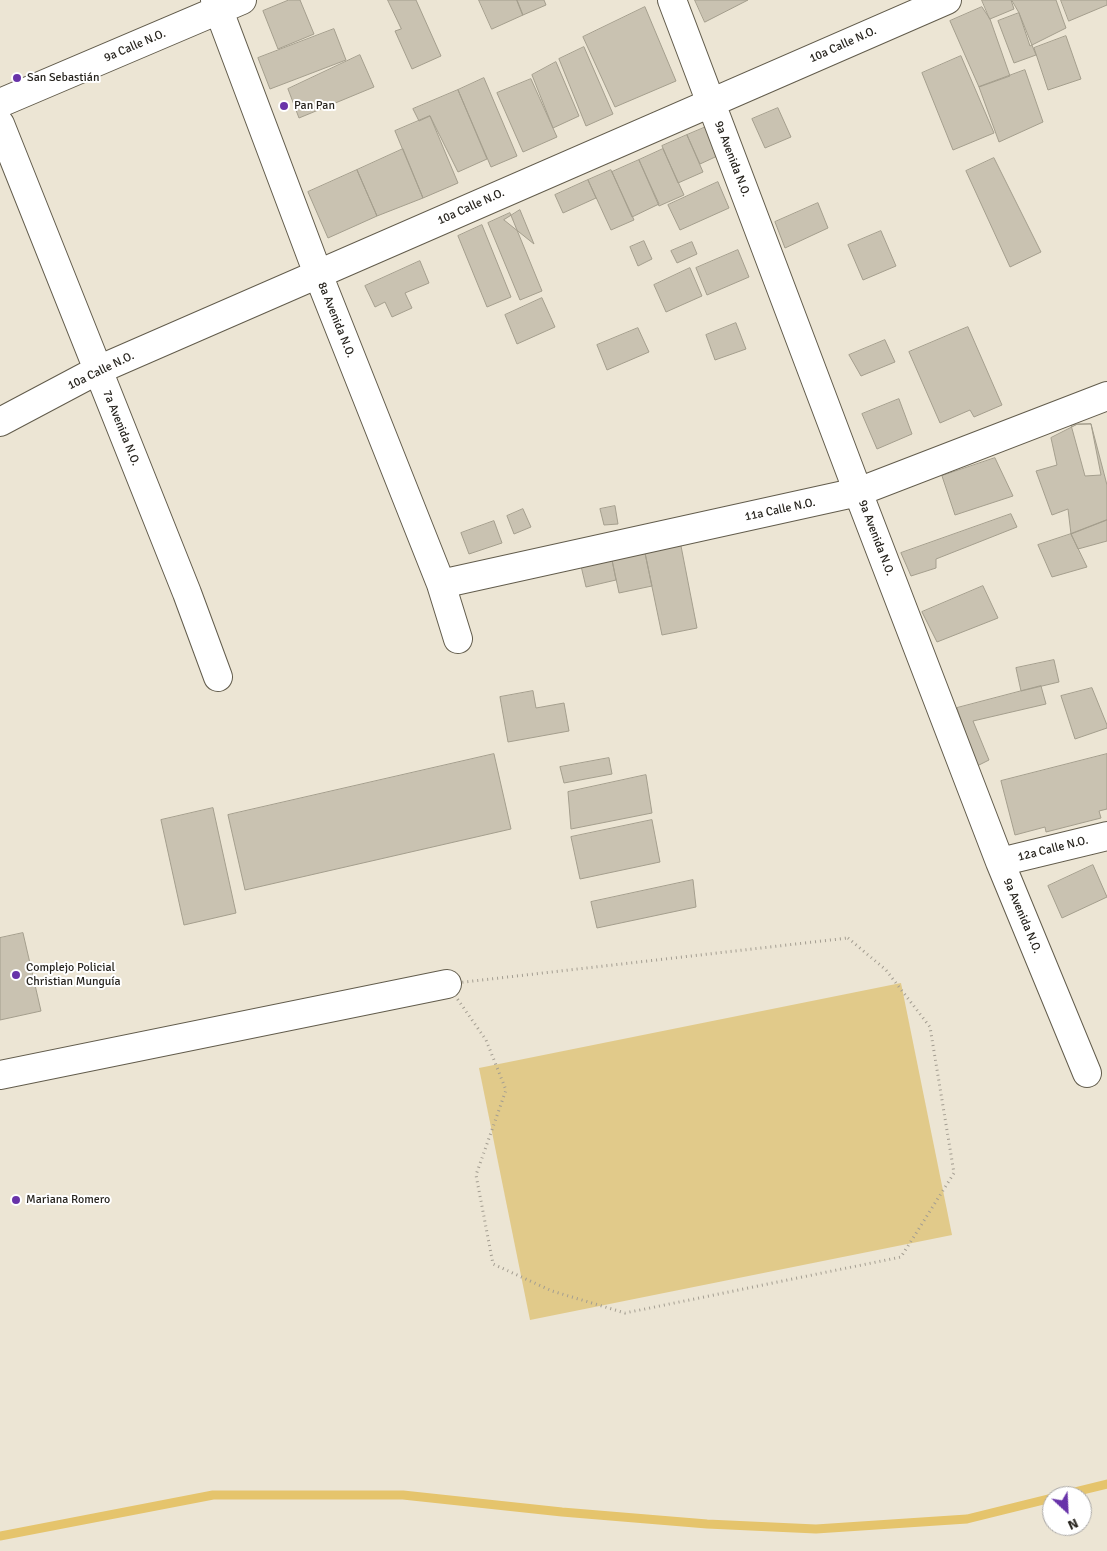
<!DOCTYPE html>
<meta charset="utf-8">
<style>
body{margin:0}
#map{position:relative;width:1107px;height:1551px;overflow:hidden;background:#ece5d4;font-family:Signika,sans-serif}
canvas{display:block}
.north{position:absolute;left:1042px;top:1486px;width:50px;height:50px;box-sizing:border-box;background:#fff;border:1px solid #a9a7a5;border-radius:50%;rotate:155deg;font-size:14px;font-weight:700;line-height:20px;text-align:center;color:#27241e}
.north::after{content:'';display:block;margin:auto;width:18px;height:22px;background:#6833a9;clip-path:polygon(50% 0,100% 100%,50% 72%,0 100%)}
</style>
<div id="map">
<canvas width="1107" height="1551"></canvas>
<div class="north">N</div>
</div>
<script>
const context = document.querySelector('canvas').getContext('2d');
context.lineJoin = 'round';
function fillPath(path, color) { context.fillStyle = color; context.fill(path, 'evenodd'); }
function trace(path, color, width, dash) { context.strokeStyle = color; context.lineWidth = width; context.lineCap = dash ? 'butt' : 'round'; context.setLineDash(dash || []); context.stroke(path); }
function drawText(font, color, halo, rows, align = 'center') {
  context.font = font + ' Signika,sans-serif'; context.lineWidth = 4; context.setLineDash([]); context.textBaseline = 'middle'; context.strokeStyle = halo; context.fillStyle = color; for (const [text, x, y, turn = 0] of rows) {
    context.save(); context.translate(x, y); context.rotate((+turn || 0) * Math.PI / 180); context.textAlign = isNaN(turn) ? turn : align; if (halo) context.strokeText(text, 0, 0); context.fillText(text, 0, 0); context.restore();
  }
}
const green = new Path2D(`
 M901,983L952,1235L530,1320L479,1068Z`);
const stream = new Path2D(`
 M1058,1496L1107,1484
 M0,1536L213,1495H403L562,1512L707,1524L816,1529L967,1519L1052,1498`);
const building = new Path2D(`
 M289,0H300L314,34L278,49L263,11Z
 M388,0H416L441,56L412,69L395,31L401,29Z
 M479,0H517L523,15L492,29Z
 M517,0H544L546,5L523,15Z
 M695,0H748L705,22Z
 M982,0H1011L1014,9L990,19Z
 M1012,0H1056L1066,28L1030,46L1019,13Z
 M1061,0H1107V5L1069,21Z
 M645,7L676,81L615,107L583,37Z
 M982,7L990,19L1010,76L979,87L950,21Z
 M1019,13L1036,55L1014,63L998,21Z
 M334,29L346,60L270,89L258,58Z
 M1066,36L1081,79L1048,90L1034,48Z
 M584,47L613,114L586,126L559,59Z
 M360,55L374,87L299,118L288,89Z
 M961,56L994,133L953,150L922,73Z
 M556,62L579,116L553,128L532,75Z
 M1025,70L1043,122L999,142L979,87Z
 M484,78L517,156L491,167L458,90Z
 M531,79L557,137L523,152L497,93Z
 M458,90L487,159L458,172L430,116L419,121L413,109Z
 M778,108L791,137L765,148L752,119Z
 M430,116L458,183L423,198L395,131Z
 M713,124L726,152L700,164L687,135Z
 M687,135L703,172L678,183L662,146Z
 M403,149L423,198L377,216L357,170Z
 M663,149L684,195L659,206L639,160Z
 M994,158L1041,252L1010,267L966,171Z
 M639,160L659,204L632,217L612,172Z
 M357,170L377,216L328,238L308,192Z
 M611,170L634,220L611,230L588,180Z
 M588,180L596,198L563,213L555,195Z
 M718,182L729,208L680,230L668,205Z
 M818,203L828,228L785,248L775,222Z
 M520,210L534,244L504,220Z
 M510,213L542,291L520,300L488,223Z
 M482,225L511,297L487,307L458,236Z
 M881,231L896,266L863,280L848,245Z
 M644,241L652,259L638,266L630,247Z
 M692,242L697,254L677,263L671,251Z
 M738,250L749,277L707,295L696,268Z
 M420,261L429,283L405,293L412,308L392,317L385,302L375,307L365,286Z
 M690,268L702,296L666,312L654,285Z
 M542,298L555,327L517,344L505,315Z
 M736,323L746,349L715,360L706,335Z
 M968,327L1002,405L974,417L970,410L940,423L909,352Z
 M638,328L649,352L607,370L597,345Z
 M885,340L895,362L861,376L849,355Z
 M899,399L912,434L877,449L862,414Z
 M1078,424H1091L1107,485V520L1071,534L1068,509L1052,515L1036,471L1057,465L1051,438Z
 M1091,424L1101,475L1085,476L1071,425Z
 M995,458L1013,496L955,515L942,476Z
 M615,506L618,524L604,525L600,509Z
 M523,509L531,527L514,534L507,516Z
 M1011,514L1017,527L936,559V568L911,576L901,553Z
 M1107,520V541L1078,549L1071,534Z
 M494,521L502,543L469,554L461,533Z
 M1071,534L1087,567L1052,577L1038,545Z
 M681,546L697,628L662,635L645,553Z
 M645,553L652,586L619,593L612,560Z
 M612,560L616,580L586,587L581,566Z
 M983,586L998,618L937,642L922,612Z
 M1054,660L1059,682L1021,691L1016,668Z
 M1041,686L1046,704L973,721L989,760L977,766L957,708Z
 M1092,688L1107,725V728L1075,739L1061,696Z
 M533,691L536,708L564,703L569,731L508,742L500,697Z
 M494,754L511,829L245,890L228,815Z
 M1107,754V809L1099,811L1101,818L1046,832L1045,827L1015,835L1001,781Z
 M609,758L612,774L564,783L560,767Z
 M646,775L652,813L571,829L568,792Z
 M213,808L236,913L184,925L161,820Z
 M652,820L660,862L580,879L571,837Z
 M1093,865L1107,897L1062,918L1048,886Z
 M693,880L696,907L597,928L591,902Z
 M23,933L41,1011L0,1020V938Z`);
const path = new Path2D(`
 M848,938L886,970L930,1027L954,1173L901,1257L625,1313L552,1291L493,1264L476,1175L506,1090L486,1040L447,984Z`);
const minor = new Path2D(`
 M215,0L318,274L441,584L458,639
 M672,0L858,492L1000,862L1087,1073
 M0,103L242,0
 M0,124L187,593L218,677
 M0,422L98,370L947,0
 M441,584L858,492L1107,396
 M1000,862L1107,836
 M0,1075L447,984`);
const markers = [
 [17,78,5,"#6833a9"],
 [284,106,5,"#6833a9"],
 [16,975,5,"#6833a9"],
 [16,1200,5,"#6833a9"]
];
const streetNames = [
 ["10a Calle N.O.",843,45,-24],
 ["9a Calle N.O.",135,46,-23],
 ["9a Avenida N.O.",732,159,69],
 ["10a Calle N.O.",471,207,-24],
 ["8a Avenida N.O.",336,320,68],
 ["10a Calle N.O.",101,371,-26],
 ["7a Avenida N.O.",121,428,68],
 ["11a Calle N.O.",780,510,-12],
 ["9a Avenida N.O.",876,538,69],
 ["12a Calle N.O.",1053,849,-14],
 ["9a Avenida N.O.",1022,916,67]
];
const poiNames = [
 ["San Sebastián",27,78],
 ["Pan Pan",294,106],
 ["Complejo Policial",26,968],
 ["Christian Munguía",26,982],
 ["Mariana Romero",26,1200]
];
fillPath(green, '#e1ca8a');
trace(stream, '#e5c46c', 9);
fillPath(building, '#c9c2b1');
trace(building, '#a49e8d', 1);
trace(minor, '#625c4c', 30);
trace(path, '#a39d91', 3, [1, 4]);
trace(minor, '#fff', 28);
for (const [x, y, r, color] of markers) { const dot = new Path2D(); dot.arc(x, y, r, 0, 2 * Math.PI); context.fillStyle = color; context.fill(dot); trace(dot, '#fff', 2); }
drawText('12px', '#27241e', '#fff', streetNames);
drawText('12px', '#27241e', '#fff', poiNames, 'left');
</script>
